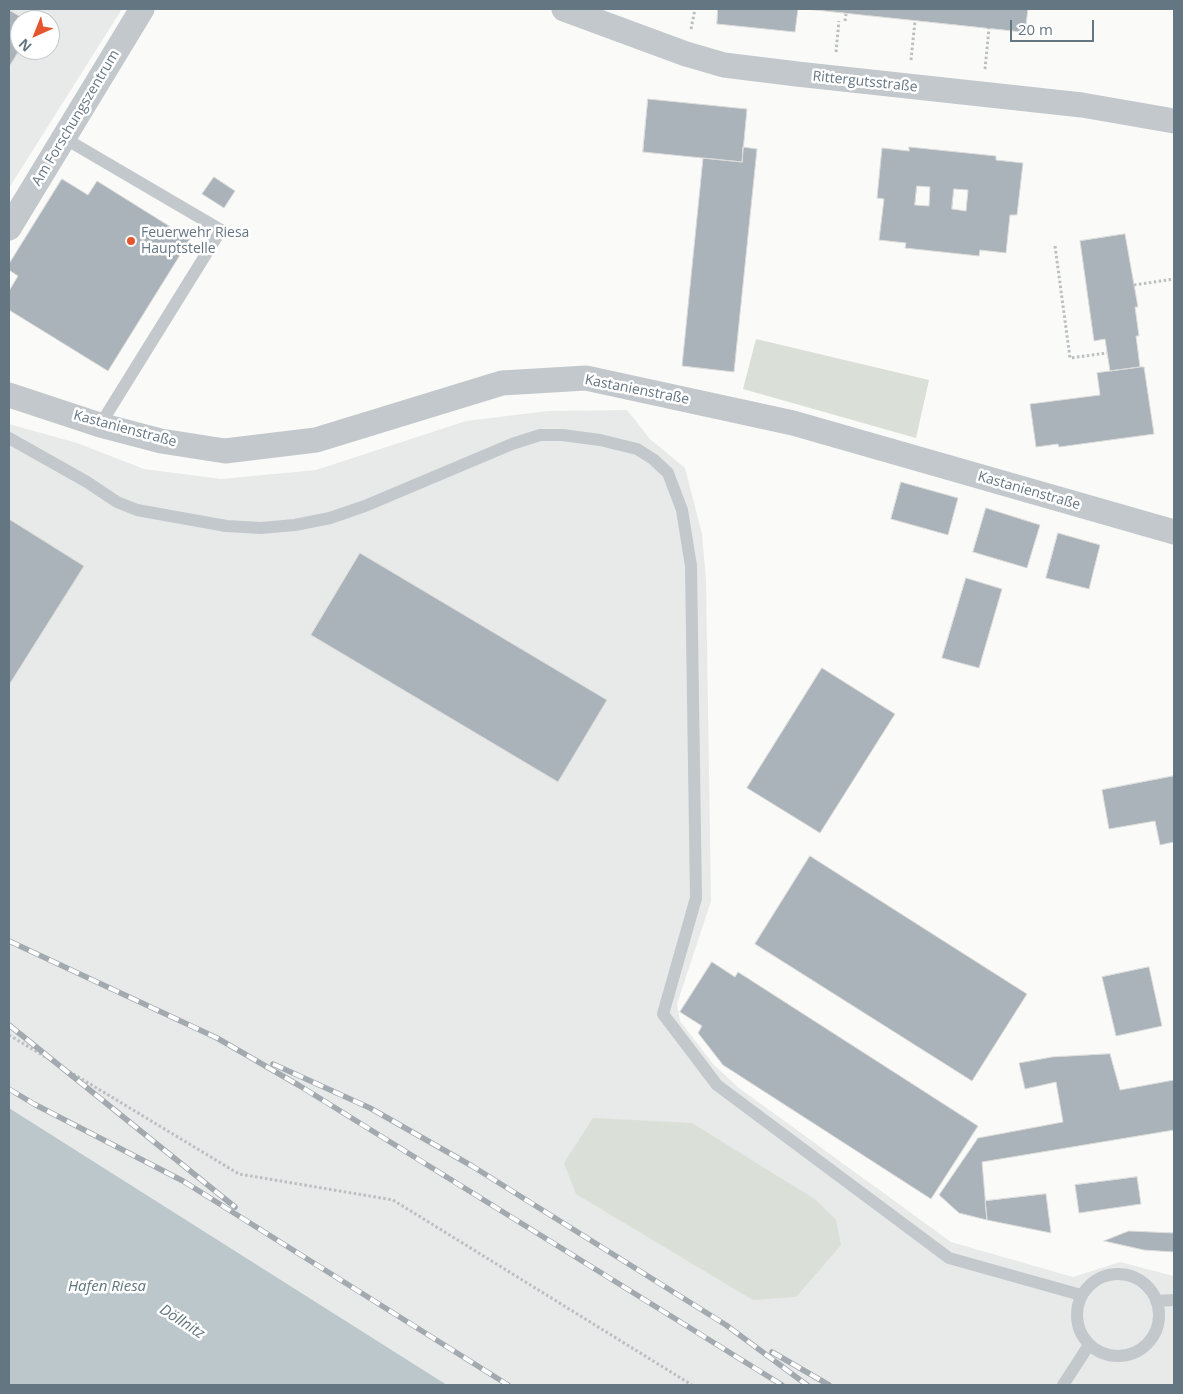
<!DOCTYPE html>
<meta charset="utf-8">
<style>
body{margin:0}
#map{position:relative;width:1183px;height:1394px;overflow:hidden;background:#fafaf8;font-family:"Open Sans",sans-serif}
canvas{display:block}
.frame{position:absolute;inset:0;border:10px solid #657683;pointer-events:none}
.north{position:absolute;left:10px;top:10px;width:50px;height:50px;box-sizing:border-box;background:#fff;border:1px solid #c1c8cd;border-radius:50%;rotate:224deg;font-size:14px;font-weight:700;line-height:20px;text-align:center;color:#657683}
.north::after{content:'';display:block;margin:auto;width:18px;height:22px;background:#e4572e;clip-path:polygon(50% 0,100% 100%,50% 72%,0 100%)}
.scale{position:absolute;left:1010px;top:20px;width:84px;height:22px;box-sizing:border-box;border:2px solid #657683;border-top:0;padding-left:6px;font-size:15px;line-height:18px;white-space:nowrap;color:#657683;-webkit-text-stroke:4px #fff;paint-order:stroke}
</style>
<div id="map">
<canvas width="1183" height="1394"></canvas>
<div class="frame"></div>
<div class="north">N</div>
<div class="scale">20 m</div>
</div>
<script>
const context = document.querySelector('canvas').getContext('2d');
context.lineJoin = 'round';
function fillPath(path, color) { context.fillStyle = color; context.fill(path, 'evenodd'); }
function trace(path, color, width, dash) { context.strokeStyle = color; context.lineWidth = width; context.lineCap = dash ? 'butt' : 'round'; context.setLineDash(dash || []); context.stroke(path); }
function drawText(font, color, halo, rows, align = 'center') {
  context.font = font + ' "Open Sans",sans-serif'; context.lineWidth = 5; context.setLineDash([]); context.textBaseline = 'middle'; context.strokeStyle = halo; context.fillStyle = color; for (const [text, x, y, turn = 0] of rows) {
    context.save(); context.translate(x, y); context.rotate((+turn || 0) * Math.PI / 180); context.textAlign = isNaN(turn) ? turn : align; if (halo) context.strokeText(text, 0, 0); context.fillText(text, 0, 0); context.restore();
  }
}
const built = new Path2D(`
 M9,9H122L9,188ZM20,20H50V50H20Z
 M627,410L650,439L685,468L702,534L706,580L711,901L677,1004L680,1021L713,1064L739,1088L951,1242L1073,1277L1120,1262L1174,1276V1385H447L9,1108V424L77,443L144,469L221,479L316,470L466,421L548,411Z`);
const green = new Path2D(`
 M756,339L929,380L916,438L743,389Z
 M593,1118L692,1123L816,1200L836,1220L841,1245L796,1297L753,1300L576,1194L564,1163Z`);
const water = new Path2D(`
 M9,1108L447,1385H9Z`);
const building = new Path2D(`
 M718,9H798L795,32L717,24Z
 M806,9H1028L1025,32Z
 M9,10L26,20H20V49L9,67Z
 M648,99L747,109L742,162L643,152Z
 M743,147L757,149L734,372L682,366L703,158L742,162Z
 M909,147L996,156V160L1023,163L1017,215H1010L1006,253L980,250L979,256L905,248L906,243L879,240L884,199L877,198L882,148L909,151ZM917,186L930,187L929,206L915,205ZM954,189L968,190L966,211L952,209Z
 M214,177L235,191L224,208L202,194Z
 M62,179L88,195L97,181L190,239L108,371L9,310V291L18,276L9,270V264Z
 M1125,234L1138,307H1135L1139,336H1136L1140,367L1110,371L1105,339L1094,341L1080,241Z
 M1140,367H1144L1154,434L1059,447L1058,444L1036,447L1030,404L1100,395L1097,373Z
 M901,482L958,498L948,535L891,519Z
 M986,508L1040,525L1027,568L973,552Z
 M9,519L84,566L9,685Z
 M1058,533L1100,545L1089,589L1046,578Z
 M360,553L607,700L558,782L311,635Z
 M966,578L1002,589L979,668L942,658Z
 M822,668L895,714L820,833L747,788Z
 M1174,776V842L1160,845L1155,821L1109,829L1102,790Z
 M810,856L1027,994L972,1081L755,944Z
 M712,962L735,977L738,972L978,1126L931,1199L723,1065L698,1033L702,1026L680,1012Z
 M1149,967L1162,1026L1116,1036L1102,977Z
 M1110,1054L1120,1090L1174,1080V1130L982,1162L987,1220L959,1213L939,1195L978,1138L1063,1122L1056,1082L1025,1089L1019,1063L1052,1057Z
 M1137,1177L1141,1204L1079,1213L1075,1185Z
 M1046,1194L1051,1233L987,1220L985,1201Z
 M1129,1231L1174,1233V1252L1144,1250L1104,1241Z`);
const path = new Path2D(`
 M845,21L846,14
 M691,29L695,9
 M836,52L839,21
 M911,60L915,21
 M985,69L989,28
 M1055,246L1070,358L1107,353
 M1134,285L1174,279
 M9,1035L239,1174L393,1200L692,1385`);
const service = new Path2D(`
 M64,138L221,230L100,425
 M9,438L87,482L117,502L137,510L226,526L261,528L295,525L330,518L365,506L512,444L540,435H562L600,440L637,449L653,459L668,473L682,510L691,566L696,898L663,1014L717,1085L949,1258L1081,1295
 M1077 1315a41 41 0 1 1 82 0a41 41 0 1 1-82 0Z
 M1156,1301L1174,1300
 M1063,1385L1089,1345`);
const minor = new Path2D(`
 M564,9L686,54L724,65L797,74L1082,105L1174,121
 M9,228L142,9
 M9,395L100,425L161,441L225,451L316,440L502,383L586,378L793,423L1174,532`);
const rail = new Path2D(`
 M9,941L217,1038L300,1086L782,1385
 M9,1025L235,1207
 M273,1064L370,1108L472,1166L726,1325L807,1385
 M9,1089L34,1104L183,1181L508,1385
 M772,1352L829,1385`);
const markers = [
 [131,241,5,"#e4572e"]
];
const streetNames = [
 ["Rittergutsstraße",865,82,6],
 ["Am Forschungszentrum",76,118,-59],
 ["Kastanienstraße",637,390,11],
 ["Kastanienstraße",125,429,15],
 ["Kastanienstraße",1029,491,16]
];
const poiNames = [
 ["Feuerwehr Riesa",141,233],
 ["Hauptstelle",141,249]
];
const waterNames = [
 ["Hafen Riesa",107,1287],
 ["Döllnitz",182,1322,33]
];
fillPath(built, '#e8e9e9');
fillPath(green, '#dadfd7');
fillPath(water, '#bbc7cb');
fillPath(building, '#aab3b9');
trace(building, '#dcdcda', 1);
trace(path, '#bbbfc2', 3, [2.5, 2.5]);
trace(service, '#c3c8cc', 12);
trace(minor, '#c3c8cc', 25);
trace(rail, '#a2aab0', 5.5);
trace(rail, '#fff', 4, [11]);
for (const [x, y, r, color] of markers) { const dot = new Path2D(); dot.arc(x, y, r, 0, 2 * Math.PI); context.fillStyle = color; context.fill(dot); trace(dot, '#fff', 2); }
drawText('14px', '#657683', '#fff', streetNames);
drawText('14px', '#657683', '#fff', poiNames, 'left');
drawText('italic 15px', '#60757c', '#fff', waterNames);
</script>
